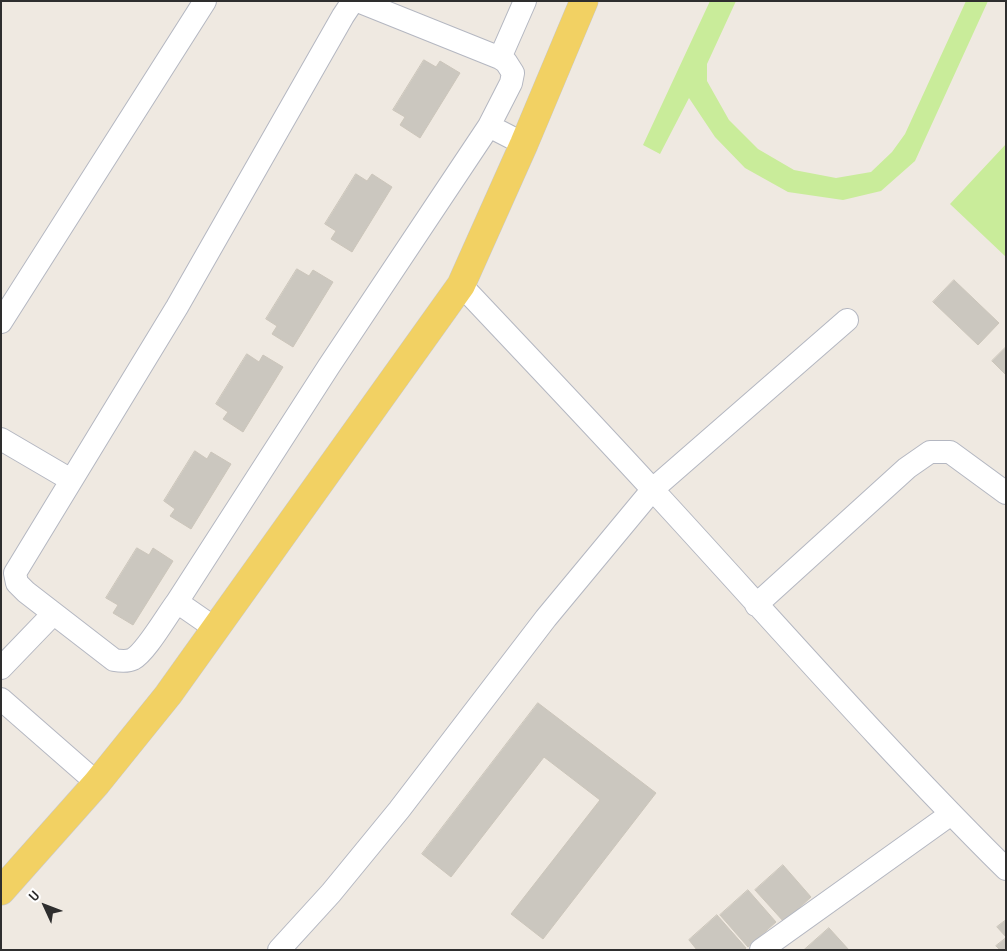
<!DOCTYPE html>
<style>
body{margin:0}
#map{position:relative;width:1007px;height:951px;overflow:hidden;background:#efe9e1;font-family:"Archivo Narrow",sans-serif}
canvas{display:block}
.frame{position:absolute;inset:0;border:2px solid #2e2e2e;pointer-events:none}
.north{position:absolute;left:20px;top:881px;width:50px;height:50px;-webkit-text-stroke:4px #fff;paint-order:stroke;rotate:313deg;font-size:14px;font-weight:700;line-height:20px;text-align:center;color:#2e2e2e}
.north::after{content:'';display:block;margin:auto;width:18px;height:22px;background:#2e2e2e;clip-path:polygon(50% 0,100% 100%,50% 72%,0 100%)}
</style>
<div id="map">
<canvas width="1007" height="951"></canvas>
<div class="frame"></div>
<div class="north">U</div>
</div>
<script>
const context = document.querySelector('canvas').getContext('2d');
context.lineJoin = 'round';
function fillPath(path, color) { context.fillStyle = color; context.fill(path, 'evenodd'); }
function trace(path, color, width, dash) { context.strokeStyle = color; context.lineWidth = width; context.lineCap = dash ? 'butt' : 'round'; context.setLineDash(dash || []); context.stroke(path); }
const pitch = new Path2D(`
 M710,1H736L707,64V81L729,120L758,149L794,170L836,178L871,172L892,152L905,134L966,1H988L915,161L881,191L843,200L788,192L745,168L715,137L689,98L660,154L643,145Z
 M1006,144V257L950,204Z`);
const building = new Path2D(`
 M424,60L436,67L440,61L460,73L420,138L400,125L405,117L393,110Z
 M356,174L367,181L372,174L392,187L352,252L331,239L336,231L325,224Z
 M297,269L309,276L313,270L333,282L293,347L272,334L277,326L266,319Z
 M954,280L999,323L978,345L933,302Z
 M1006,347V375L992,361Z
 M247,354L259,362L263,355L283,367L243,432L223,419L228,412L216,404Z
 M195,451L207,459L211,452L231,464L191,529L170,516L175,509L164,501Z
 M137,548L149,555L153,548L173,561L133,625L113,613L118,605L106,598Z
 M538,703L656,793L543,939L511,914L600,800L544,757L451,877L422,854Z
 M783,865L811,897L784,922L755,890Z
 M748,890L776,922L748,947L720,915Z
 M717,915L746,948L744,950H697L689,940Z
 M1006,920V937L997,927Z
 M829,928L849,950H804Z
 M1006,938V950H1000L996,946Z`);
const minor = new Path2D(`
 M358,1L500,58L506,62L513,73L511,83L489,126
 M500,58L525,1
 M461,285C525,353 590,421 653,490C770,617 883,747 1006,869
 M1,322L205,1
 M1,439L71,480
 M177,602C167,615 146,652 133,659C127,662 120,661 114,660L26,592L17,583L15,573L177,307L343,16L353,1
 M756,605L907,468L930,452H950L1006,493
 M216,629L177,602L329,366L489,126L524,144
 M1,668L53,614
 M1,699L97,783
 M279,950L331,893L399,810L546,618L653,489L847,320
 M761,950L951,814`);
const major = new Path2D(`
 M1,891L97,783L168,695L461,285L524,144L584,1`);
fillPath(pitch, '#c9ec9a');
fillPath(building, '#cbc7bf');
trace(building, '#cbc5ba', 1);
trace(minor, '#b4b7c1', 24);
trace(major, '#c9c9c9', 29);
trace(minor, '#fff', 22);
trace(major, '#f2d163', 28);
</script>
